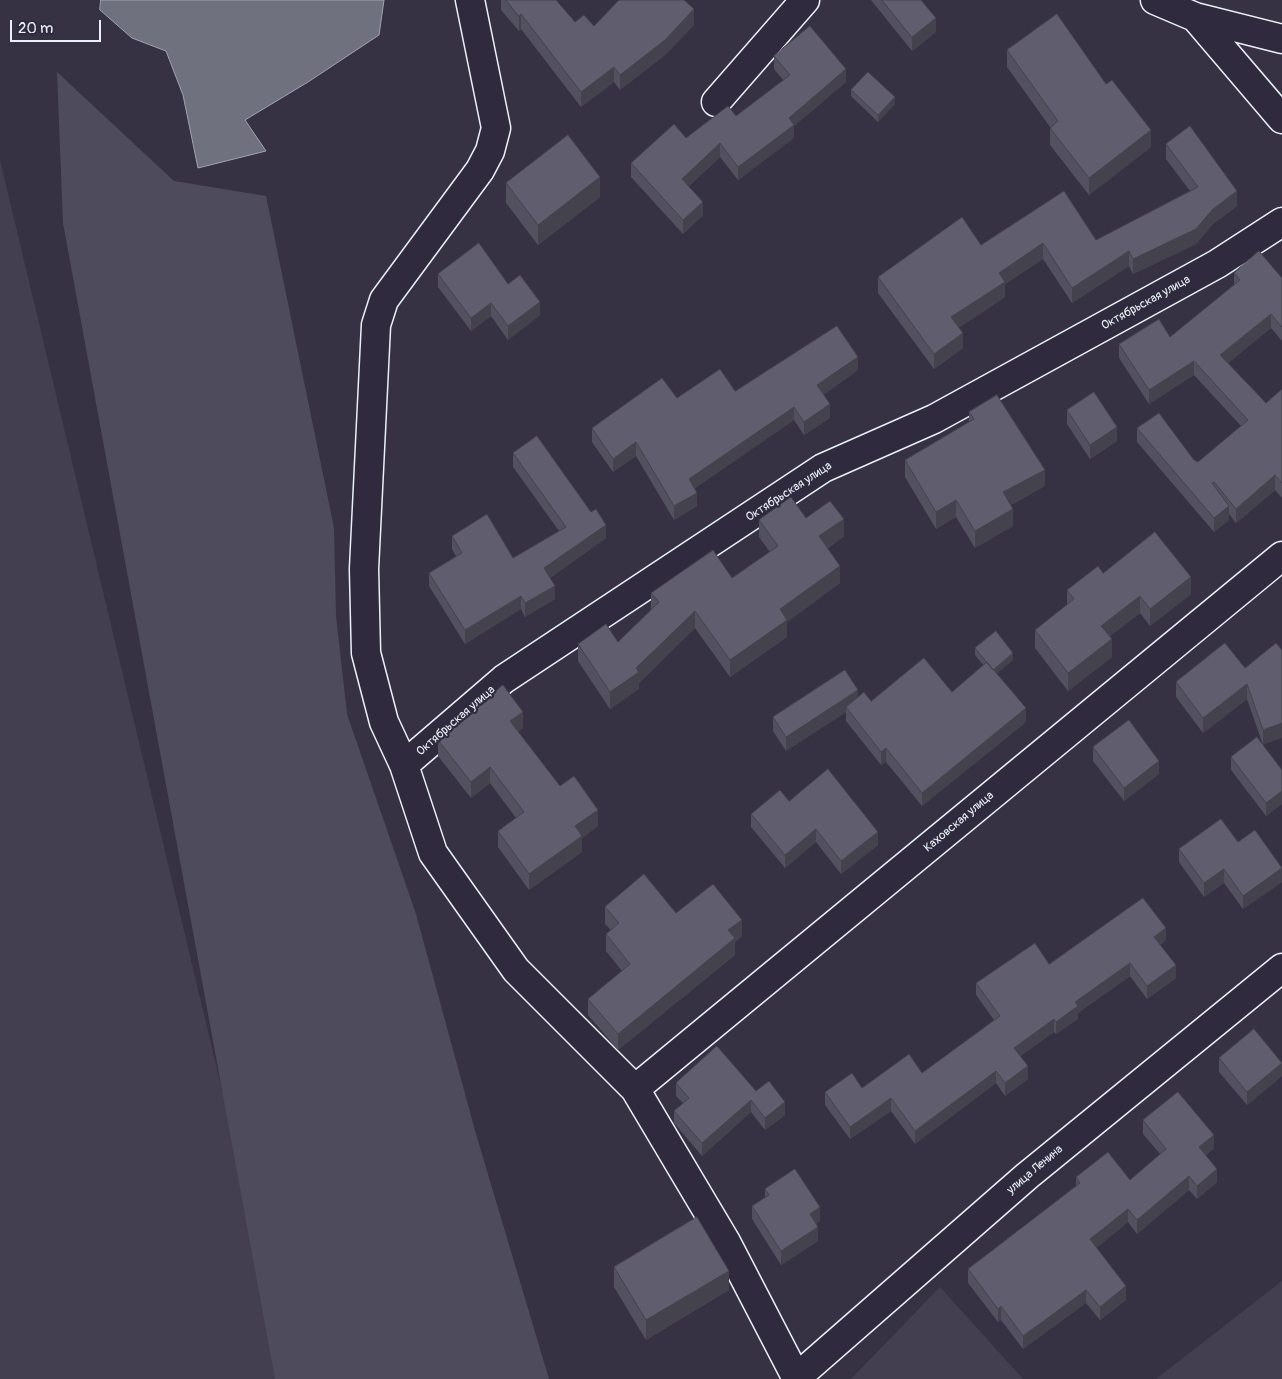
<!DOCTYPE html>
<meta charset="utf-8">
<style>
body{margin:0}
#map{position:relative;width:1282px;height:1379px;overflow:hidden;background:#363244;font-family:Pangolin,sans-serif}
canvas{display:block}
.scale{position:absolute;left:10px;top:20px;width:91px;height:22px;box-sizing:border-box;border:2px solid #e8f1f8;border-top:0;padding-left:6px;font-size:15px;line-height:18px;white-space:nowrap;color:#e8f1f8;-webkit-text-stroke:4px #2f2a3d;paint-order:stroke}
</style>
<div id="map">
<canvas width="1282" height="1379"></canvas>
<div class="scale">20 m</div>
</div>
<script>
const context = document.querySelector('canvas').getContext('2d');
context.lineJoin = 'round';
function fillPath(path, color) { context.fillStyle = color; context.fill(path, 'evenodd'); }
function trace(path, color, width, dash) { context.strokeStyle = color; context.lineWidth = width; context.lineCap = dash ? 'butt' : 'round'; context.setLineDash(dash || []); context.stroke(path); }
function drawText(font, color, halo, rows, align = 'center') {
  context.font = font + ' Pangolin,sans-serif'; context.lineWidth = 4.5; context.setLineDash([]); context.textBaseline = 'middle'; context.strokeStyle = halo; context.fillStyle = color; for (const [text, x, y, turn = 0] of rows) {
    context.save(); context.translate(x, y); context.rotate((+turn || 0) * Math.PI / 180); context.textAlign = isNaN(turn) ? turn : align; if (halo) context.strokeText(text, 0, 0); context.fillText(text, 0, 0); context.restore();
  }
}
const built = new Path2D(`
 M0,160L291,1379H0Z
 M1282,1281V1379H1156Z
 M940,1287L1023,1379H851Z`);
const green = new Path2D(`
 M57,72L174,181L266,196L334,528L336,616L347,714L416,914L476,1134L549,1379H275L63,223Z`);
const water = new Path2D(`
 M101,0H384L379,35L308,82L245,120L266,151L198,168L183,95L166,51L132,38L100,10Z`);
const minor = new Path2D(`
 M470,0L496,128L490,151L480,170L384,300L376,325L364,569L366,653L384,722L404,765L433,853L516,970L635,1089L726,1242L796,1377
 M1155,0L1195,17L1282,39
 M1195,17L1282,119
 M716,102L805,0
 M404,765L504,679L823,468L934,419L1217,264L1282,222
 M635,1089L1282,556
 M795,1379L1027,1176L1282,968`);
const wall = new Path2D(`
 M501,0H556L575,22L594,26L694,25L665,55L620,90L614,82L581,107L521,29L519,31L501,10Z
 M871,0H921L936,32L912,51Z
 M1007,50L1151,147L1089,195L1050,145V127L1007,67Z
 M774,56L846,82L794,126V138L738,180L720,157L689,186L703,215L683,234L631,177V163L686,138L736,116L783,80L774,69Z
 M851,90L895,104L878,122L851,96Z
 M1166,144L1237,206L1213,224L1196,244L1133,274L1129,266L1072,303L1043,259L1005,284V297L958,328L963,348L934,369L878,293V277L981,245L1096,240L1190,191L1166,159Z
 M506,183L600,197L538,245L506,203Z
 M1234,273L1282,278V341L1271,328L1228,363L1266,403L1282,389V498L1275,490L1236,523L1229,514V520L1214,532L1137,442V428L1198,462L1241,426L1194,375L1149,404L1119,358V344L1170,337L1234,285Z
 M438,274L508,284L540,315L508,340L491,316L471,331L438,287Z
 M858,370L823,395L830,418L804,435L794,420L695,488L697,506L674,520L636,456L613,472L592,442V428L677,398L735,391Z
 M1067,410L1117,441L1090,459L1067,424Z
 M969,412L1045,486L1011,505L1013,526L975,548L956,517L936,529L905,477V460L969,422Z
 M513,453L606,538L550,578L555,599L525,617L521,609L465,644L429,586V573L456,556L452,549V536L513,558L559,531L513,467Z
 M806,518L844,536L828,548L840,583L787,622V637L730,677L695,628L639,683V689L610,709L578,661V644L618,642L651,610V593L732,578L770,552L759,537V520Z
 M1103,573L1191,594L1150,626L1140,613L1110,636L1112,657L1068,691L1035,648V630L1067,605V590Z
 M975,648L1013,660L996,674L1026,722L922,806L886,762L881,765L846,721V712L786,751L773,731V717L858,698L871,701L952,692L983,665L975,655Z
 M1282,650L1263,745L1247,699L1203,733L1176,697V682L1245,668Z
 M523,728L518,732L560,786L598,826L582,838V852L529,890L498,847V831L516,818L490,783L471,798L438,756V740Z
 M1093,747L1159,774L1124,801L1093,761Z
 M1231,757L1282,770V804L1266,816L1231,770Z
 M789,801L878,845L841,874L816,842L785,868L751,827V814Z
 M1238,842L1282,882L1243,909L1224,883L1204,897L1179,862V849Z
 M605,907L676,913L742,936L735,942V955L618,1050L588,1015V999L622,971L606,951V934L611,930L605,924Z
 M1166,940L1160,945L1176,978L1147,999L1130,976L1078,1013V1019L1056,1034L1054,1032L1020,1056L1028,1079L1005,1096L996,1083L915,1144L891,1111L850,1139L825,1105V1092L862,1088L922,1073L994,1020L976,995V983L1049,964Z
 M1219,1058L1282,1076L1247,1105L1219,1072Z
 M676,1083L756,1091L785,1115L765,1130L751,1112L702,1156L674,1123V1111L683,1103L676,1096Z
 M1143,1120L1214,1148L1206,1155L1217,1182L1197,1199L1189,1190L1137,1234L1128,1222L1096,1248L1126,1300L1100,1320L1086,1303L1023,1349L1001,1320L998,1322L968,1283V1269L1076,1187V1177L1130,1180L1160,1154L1143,1134Z
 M765,1189L820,1221L816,1224L818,1241L781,1265L752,1219V1206L765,1197Z
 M614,1267L729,1290L646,1340L614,1287Z`);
const shadedWall = new Path2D(`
 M694,9V25L665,55L620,90V75Z
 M521,14V29L519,31V16Z
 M936,18V32L912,51V37Z
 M614,67V82L581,107V92Z
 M846,69V82L794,126V138L738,180V167L789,118Z
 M895,97V104L878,122V115Z
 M1151,130V147L1089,195V178Z
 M720,143V157L682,192V179Z
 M600,177V197L538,245V225Z
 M1237,191V206L1213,224L1196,244L1133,274V259L1213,209Z
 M703,202V215L683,234V220Z
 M1043,243V259L1005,284V297L951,333V317L999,273Z
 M1129,251V266L1072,303V288Z
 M540,302V315L508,340V326Z
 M491,303V316L471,331V318Z
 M1271,314V328L1220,369V355Z
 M963,333V348L934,369V354Z
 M858,357V370L817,399V385Z
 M1194,361V375L1149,404V390Z
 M830,404V418L804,435V422Z
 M794,407V420L689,492V479Z
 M1117,427V441L1090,459V445Z
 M636,442V456L613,472V459Z
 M1045,470V486L1003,509V492Z
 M1275,475V490L1236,523V509Z
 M697,493V506L674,520V506Z
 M956,500V517L936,529V512Z
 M1229,506V520L1214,532V518Z
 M1013,509V526L975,548V531Z
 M844,519V536L819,553V536Z
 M606,525V538L544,582V568Z
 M840,566V583L787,622V637L730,677V660L780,609Z
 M1191,577V594L1150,626V609Z
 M555,586V599L525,617V603Z
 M521,596V609L465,644V630Z
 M1140,596V613L1101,643V626Z
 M695,611V628L639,683V689L610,709V692L636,668Z
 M1112,639V657L1068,691V673Z
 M1013,653V660L992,677V670Z
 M1247,684V699L1203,733V718Z
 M858,690V704L846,707V712L786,751V737Z
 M1026,708V722L922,806V793Z
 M523,712V728L510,738V721Z
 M1282,723V738L1263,745V730Z
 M886,748V762L881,765V752Z
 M1159,761V774L1124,801V788Z
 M490,767V783L471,798V782Z
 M1282,791V804L1266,816V803Z
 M598,810V826L582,838V852L529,890V874L575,826Z
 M816,829V842L785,868V855Z
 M878,832V845L841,874V861Z
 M1282,868V882L1243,909V896Z
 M1224,869V883L1204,897V883Z
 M742,920V936L735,942V955L618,1050V1034L728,930Z
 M1166,928V940L1154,949V937Z
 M1130,963V976L1078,1013V1019L1056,1034V1022L1075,1002Z
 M1176,965V978L1147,999V986Z
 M1054,1019V1032L1014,1061V1048Z
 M1282,1063V1076L1247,1105V1092Z
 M1028,1066V1079L1005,1096V1083Z
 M996,1071V1083L915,1144V1131Z
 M891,1098V1111L850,1139V1127Z
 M751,1100V1112L702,1156V1143Z
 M785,1102V1115L765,1130V1118Z
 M1214,1135V1148L1199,1160V1147Z
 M1217,1169V1182L1197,1199V1186Z
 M1189,1176V1190L1137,1234V1220Z
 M820,1207V1221L810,1228V1214Z
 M1128,1209V1222L1090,1253V1239Z
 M818,1227V1241L781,1265V1251Z
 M729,1271V1290L646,1340V1320Z
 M1126,1286V1300L1100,1320V1307Z
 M1086,1290V1303L1023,1349V1336Z
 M1001,1306V1320L998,1322V1309Z`);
const building = new Path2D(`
 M506,0H556L575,22L584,15L594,26L619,0H684L694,9L665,40L620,75L614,67L581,92L521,14L519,16Z
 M882,0H921L936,18L912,37Z
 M1057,14L1106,84L1112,80L1151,130L1089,178L1050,128L1058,121L1007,50Z
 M810,26L846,69L789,118L794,125L738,167L720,143L682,179L703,202L683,220L631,163L674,124L686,138L728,106L736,116L790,75L774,56Z
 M868,72L895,97L878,115L851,90Z
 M1190,126L1237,191L1213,209L1196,229L1133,259L1129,251L1072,288L1043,243L999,273L1005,282L951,317L963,333L934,354L878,277L962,217L981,245L1064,191L1096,240L1198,187L1166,144Z
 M568,135L600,177L538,225L506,183Z
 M479,243L508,284L520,275L540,302L508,326L491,303L471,318L438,274Z
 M1259,251L1282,278V327L1271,314L1220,355L1266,403L1282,389V483L1275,475L1236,509L1214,482L1212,483L1229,506L1214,518L1137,428L1159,413L1194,460L1198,462L1248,420L1194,361L1149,390L1119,344L1159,319L1170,337L1240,280L1234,273Z
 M837,326L858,357L817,385L830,404L804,422L794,407L689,479L697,493L674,506L636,442L613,459L592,428L662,378L677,398L720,369L735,391Z
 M1094,392L1117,427L1090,445L1067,410Z
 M997,395L1045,470L1003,492L1013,509L975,531L956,500L936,512L905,460L974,419L969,412Z
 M537,436L591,512L596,509L606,525L544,568L555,586L525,603L521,596L465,630L429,573L462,553L452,536L487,514L513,558L566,527L513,453Z
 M791,497L806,518L830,501L844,519L819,536L840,566L780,609L787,620L730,660L695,611L636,668L639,672L610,692L578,644L606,624L618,642L659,602L651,593L713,550L732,578L778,546L759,520Z
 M1155,532L1191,577L1150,609L1140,596L1101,626L1112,639L1068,673L1035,630L1074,599L1067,590L1098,566L1103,573Z
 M996,631L1013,653L993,670L975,648Z
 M1225,643L1245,668L1276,643L1282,650V723L1263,730L1247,684L1203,718L1176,682Z
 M924,658L952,692L987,662L1026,708L922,793L886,748L881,752L846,707L864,692L871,701Z
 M845,670L858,690L786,737L773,717Z
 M503,685L523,712L510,721L560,786L574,776L598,810L575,826L582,836L529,874L498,831L524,812L490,767L471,782L438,740Z
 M1129,720L1159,761L1124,788L1093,747Z
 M1257,737L1282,770V791L1266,803L1231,757Z
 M828,769L878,832L841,861L816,829L785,855L751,814L780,790L789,801Z
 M1221,819L1238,842L1255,830L1282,868L1243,896L1224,869L1204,883L1179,849Z
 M644,874L676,913L713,884L742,920L728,930L735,938L618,1034L588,999L630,964L606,934L619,923L605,907Z
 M1143,898L1166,928L1154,937L1176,965L1147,986L1130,963L1075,1002L1078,1006L1056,1022L1054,1019L1014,1048L1028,1066L1005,1083L996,1071L915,1131L891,1098L850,1127L825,1092L852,1073L862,1088L909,1054L922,1073L1000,1016L976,983L1035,943L1049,964Z
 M1254,1029L1282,1063L1247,1092L1219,1058Z
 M717,1046L756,1091L769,1081L785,1102L765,1118L751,1100L702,1143L674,1111L689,1098L676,1083Z
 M1178,1092L1214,1135L1199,1147L1217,1169L1197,1186L1189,1176L1137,1220L1128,1209L1090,1239L1126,1286L1100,1307L1086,1290L1023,1336L1001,1306L998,1309L968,1269L1080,1183L1076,1177L1108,1152L1130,1180L1166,1149L1143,1120Z
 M795,1169L820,1207L810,1214L818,1227L781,1251L752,1206L769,1195L765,1189Z
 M697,1217L729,1271L646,1320L614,1267Z`);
const streetNames = [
 ["Октябрьская улица",1146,303,-29],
 ["Октябрьская улица",789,492,-33],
 ["Октябрьская улица",456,721,-41],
 ["Каховская улица",959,822,-40],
 ["улица Ленина",1035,1170,-40]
];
fillPath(built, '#433f51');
fillPath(green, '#4d4b5c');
fillPath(water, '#70717f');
trace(water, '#a0a4af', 1);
trace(minor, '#e8f1f8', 31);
trace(minor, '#2f2a3d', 28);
fillPath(wall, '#53515f');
fillPath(shadedWall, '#43424d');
fillPath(building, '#605e6e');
trace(building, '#43424d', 1);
drawText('12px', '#e8f1f8', '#2f2a3d', streetNames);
</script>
